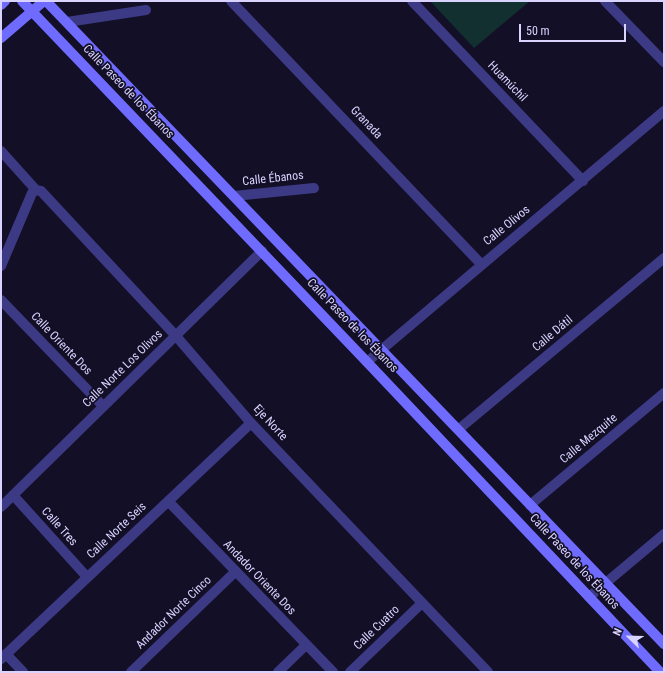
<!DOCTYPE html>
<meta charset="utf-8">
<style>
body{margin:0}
#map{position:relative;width:665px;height:673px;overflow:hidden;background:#130f26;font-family:"Roboto Condensed",sans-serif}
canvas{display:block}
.frame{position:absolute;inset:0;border:2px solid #d9d4ff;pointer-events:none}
.north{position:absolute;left:609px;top:617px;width:40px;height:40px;-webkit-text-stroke:3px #130f26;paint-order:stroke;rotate:293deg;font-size:11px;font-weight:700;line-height:16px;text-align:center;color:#d9d4ff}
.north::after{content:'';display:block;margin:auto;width:14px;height:18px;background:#d9d4ff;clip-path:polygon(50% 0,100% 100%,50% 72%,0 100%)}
.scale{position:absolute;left:519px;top:24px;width:107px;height:18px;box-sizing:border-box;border:2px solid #d9d4ff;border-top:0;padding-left:5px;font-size:12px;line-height:14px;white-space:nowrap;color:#d9d4ff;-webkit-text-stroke:3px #130f26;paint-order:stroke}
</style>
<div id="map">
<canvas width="665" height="673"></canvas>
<div class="frame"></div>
<div class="north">N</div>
<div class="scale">50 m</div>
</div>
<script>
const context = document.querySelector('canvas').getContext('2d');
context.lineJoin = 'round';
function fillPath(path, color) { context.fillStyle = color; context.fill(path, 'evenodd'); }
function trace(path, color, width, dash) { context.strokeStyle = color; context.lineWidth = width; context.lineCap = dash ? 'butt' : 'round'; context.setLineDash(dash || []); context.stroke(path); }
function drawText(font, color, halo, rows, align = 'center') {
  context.font = font + ' "Roboto Condensed",sans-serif'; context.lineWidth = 3.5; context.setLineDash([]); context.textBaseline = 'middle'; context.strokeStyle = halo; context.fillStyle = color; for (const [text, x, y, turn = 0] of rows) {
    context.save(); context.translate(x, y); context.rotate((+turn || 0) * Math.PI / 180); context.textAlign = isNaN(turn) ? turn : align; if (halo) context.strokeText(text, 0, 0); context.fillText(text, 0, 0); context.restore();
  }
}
const green = new Path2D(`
 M430,1H530L474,48Z`);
const minor = new Path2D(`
 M231,1L481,264
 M412,1L583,181
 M605,1L664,62
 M67,22L146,10
 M1,151L36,190L41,191L176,336L251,423L488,672
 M234,196L314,188
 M1,266L32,193L36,190
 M1,300L103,406
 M367,362L664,111
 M459,429L664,258
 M13,495L87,577
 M168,501L333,672
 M530,505L664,393
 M1,507L262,251
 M589,597L664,534
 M6,654L23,672
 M1,659L251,423
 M131,672L235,572
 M278,672L306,645
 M350,672L422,603`);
const secondary = new Path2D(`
 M22,1L367,362L660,672
 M46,1L664,644
 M1,5L5,1
 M1,38L44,1`);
const streetNames = [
 ["Huamúchil",507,82,46],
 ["Calle Paseo de los Ébanos",128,92,46],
 ["Granada",366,123,46],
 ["Calle Ébanos",273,179,-6],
 ["Calle Olivos",507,226,-39],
 ["Calle Paseo de los Ébanos",352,326,46],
 ["Calle Dátil",553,334,-40],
 ["Calle Oriente Dos",61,344,46],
 ["Calle Norte Los Olivos",123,369,-44],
 ["Eje Norte",270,423,47],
 ["Calle Mezquite",589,439,-40],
 ["Calle Tres",59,527,48],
 ["Calle Norte Seis",117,531,-43],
 ["Calle Paseo de los Ébanos",574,562,47],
 ["Andador Oriente Dos",259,578,46],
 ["Andador Norte Cinco",174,613,-44],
 ["Calle Cuatro",377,628,-44]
];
fillPath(green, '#12302f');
trace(minor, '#3d3a85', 10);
trace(secondary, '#6f6bff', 10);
drawText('12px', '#d9d4ff', '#130f26', streetNames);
</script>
